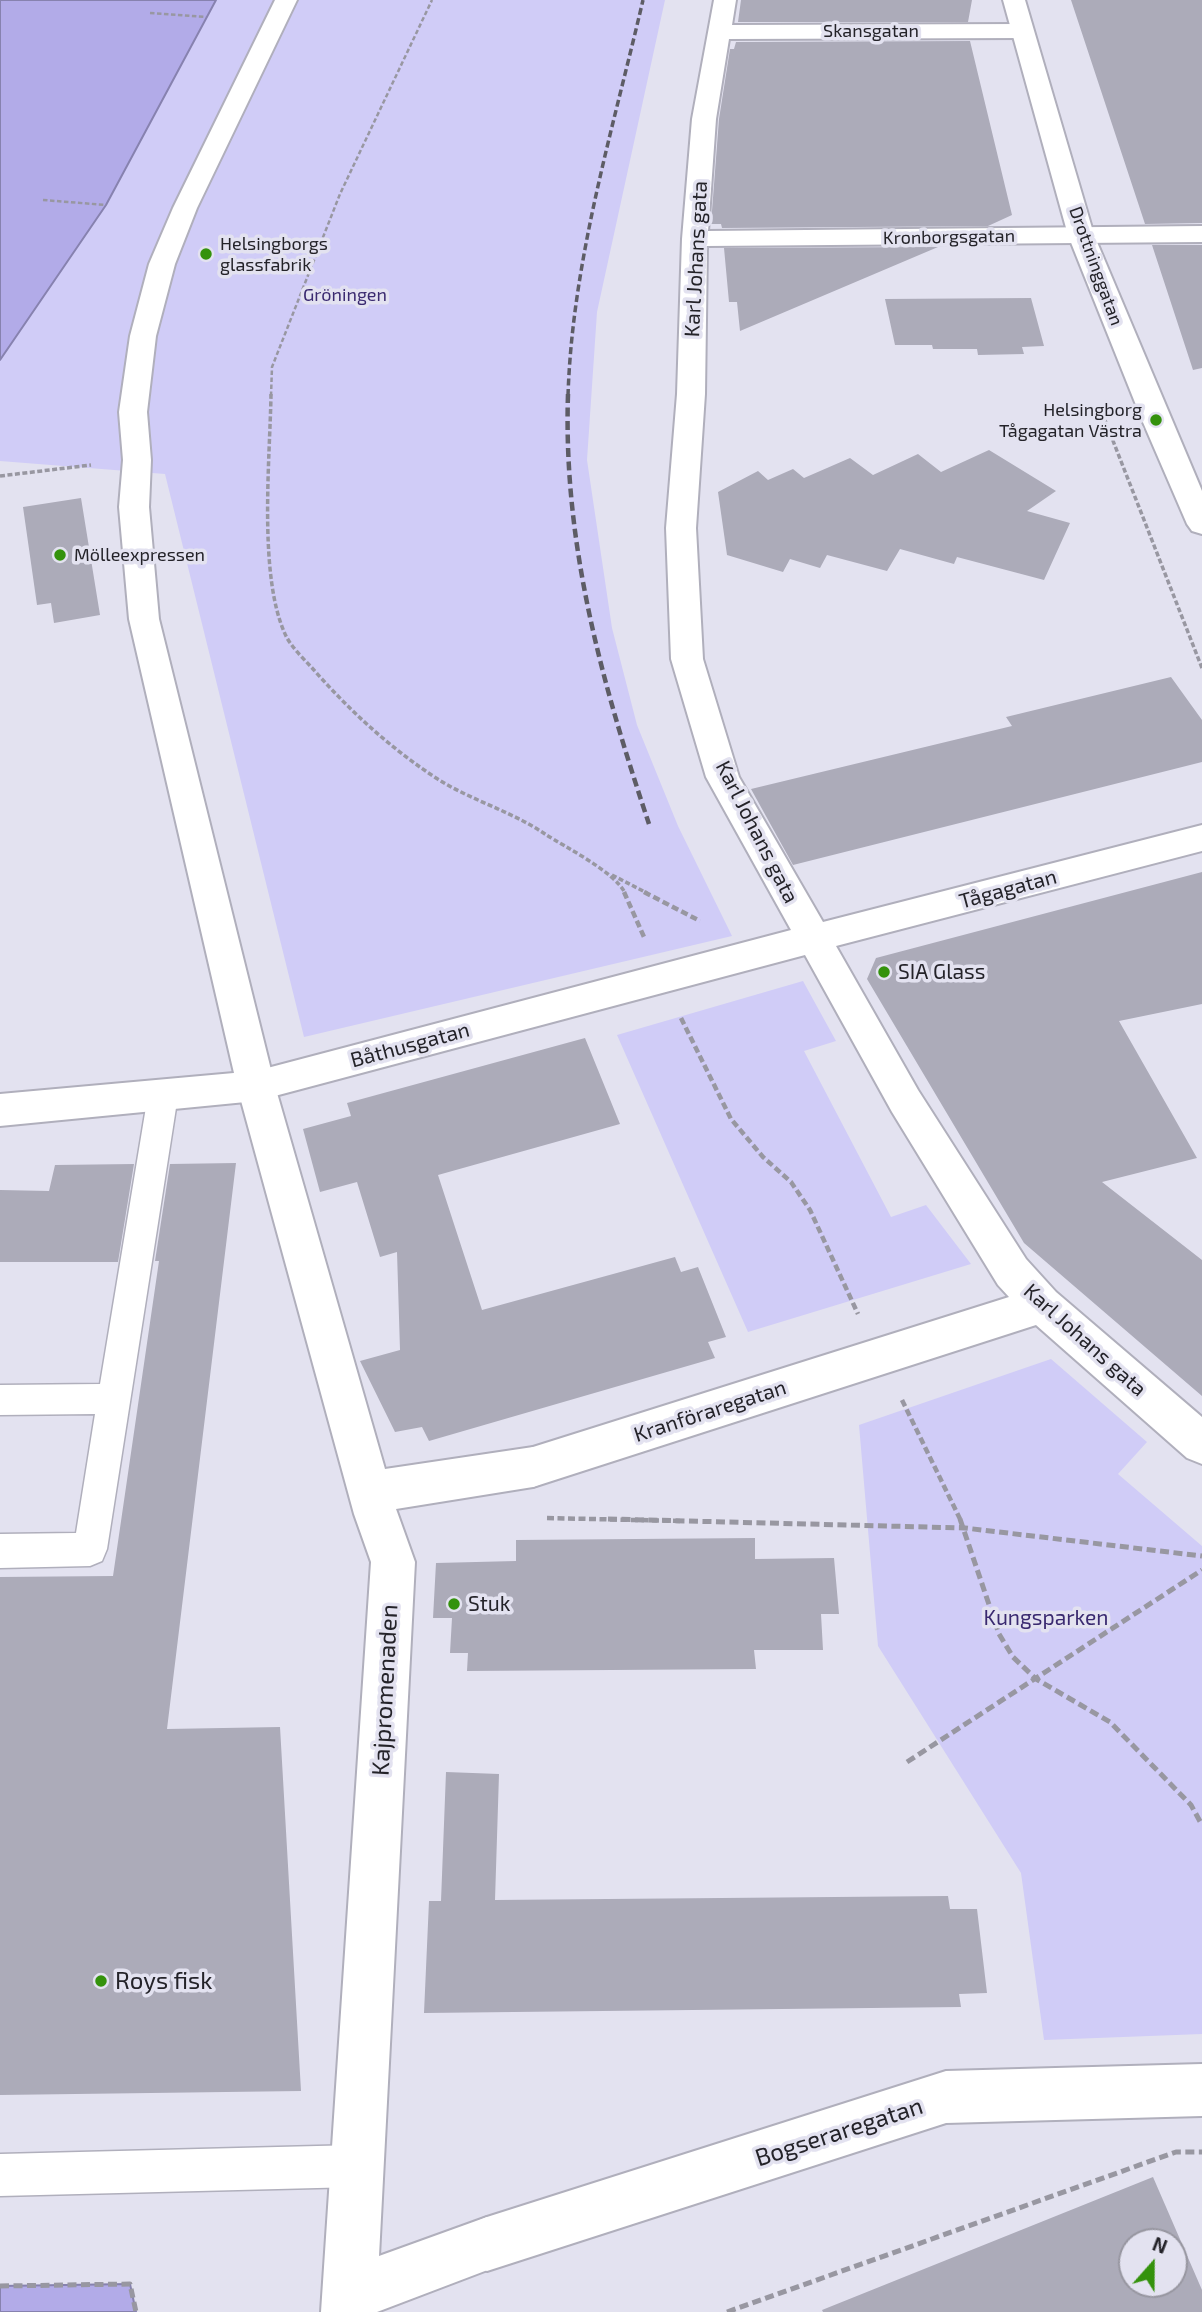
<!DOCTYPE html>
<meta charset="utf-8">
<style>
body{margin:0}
#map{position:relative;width:1202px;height:2312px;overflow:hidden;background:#e3e2f0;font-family:"Exo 2",sans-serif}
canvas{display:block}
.north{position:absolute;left:1118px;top:2228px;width:70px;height:70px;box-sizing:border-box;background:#e3e2f0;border:2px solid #9796a0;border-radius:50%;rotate:21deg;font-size:19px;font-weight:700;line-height:28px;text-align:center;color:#242329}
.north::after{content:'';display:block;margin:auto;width:24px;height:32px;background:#34920c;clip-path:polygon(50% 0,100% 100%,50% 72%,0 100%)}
</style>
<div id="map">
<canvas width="1202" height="2312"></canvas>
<div class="north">N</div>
</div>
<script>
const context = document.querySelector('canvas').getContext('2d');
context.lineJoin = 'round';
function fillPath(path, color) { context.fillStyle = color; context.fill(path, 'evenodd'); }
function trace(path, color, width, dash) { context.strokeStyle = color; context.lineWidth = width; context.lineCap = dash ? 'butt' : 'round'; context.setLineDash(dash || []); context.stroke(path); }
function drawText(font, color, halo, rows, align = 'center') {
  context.font = font + ' "Exo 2",sans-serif'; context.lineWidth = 7; context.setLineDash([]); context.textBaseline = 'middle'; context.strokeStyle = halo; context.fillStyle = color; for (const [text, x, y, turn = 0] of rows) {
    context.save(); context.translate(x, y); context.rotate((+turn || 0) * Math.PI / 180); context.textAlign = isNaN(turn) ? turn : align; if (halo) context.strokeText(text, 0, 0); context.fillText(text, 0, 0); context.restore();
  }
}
const green = new Path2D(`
 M216,0H665L597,312L587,460L612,628L637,725L678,826L732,936L304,1037L165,474L0,461V360L106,205Z
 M803,981L836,1041L804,1051L891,1217L926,1205L971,1264L748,1332L617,1035Z
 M1051,1359L1147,1442L1118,1474L1202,1546V2034L1044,2040L1021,1873L878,1646L859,1425Z`);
const water = new Path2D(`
 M0,0H216L106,205L0,360Z
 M130,2284L136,2312H0V2286Z`);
const building = new Path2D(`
 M741,0H972L968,22H738Z
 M1071,0H1202V223L1145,224Z
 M970,41L1012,215L988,226L722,228L721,224H711L719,119L730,49H734L736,42Z
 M1152,245H1202V368L1193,370Z
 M938,247L740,331L737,302H729L724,248Z
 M1031,298L1044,346L1022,347L1024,354L978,355L977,349H933L932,345H895L885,299Z
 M989,450L1056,491L1027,511L1070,523L1044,580L957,557L954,564L900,549L887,571L827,555L820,568L790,559L783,572L727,555L718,492L758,471L768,480L793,469L804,478L850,458L873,475L918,454L941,472Z
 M81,498L100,615L54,623L51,603L37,605L23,507Z
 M1171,677L1202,720V762L793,865L751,789L1012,726L1006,717Z
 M1202,872V1004L1119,1021L1197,1158L1102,1182L1202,1260V1396L1024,1243L867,979L876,958Z
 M585,1038L620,1124L438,1175L482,1310L675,1257L681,1272L698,1267L726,1337L708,1342L715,1358L429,1441L422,1427L395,1432L360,1361L400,1350L397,1252L380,1257L357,1182L320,1192L303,1129L351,1116L347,1103Z
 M236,1163L167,1729L280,1727L301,2091L0,2095V1577L113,1576L159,1261H155L170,1164Z
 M134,1164L118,1262H0V1190L49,1191L55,1165Z
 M755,1538V1559L834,1558L839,1614H821L823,1650H754L756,1669L467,1671L468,1653H450L452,1618H433L436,1563L516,1561V1540Z
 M446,1772L499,1774L495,1900L948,1896L950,1909H977L987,1993L959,1994L961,2007L424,2013L429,1901H441Z
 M1153,2177L1202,2290V2312H823L822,2310ZM1132,2242H1174V2284H1132Z`);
const pathFar3 = new Path2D(`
 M150,13L206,17
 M43,200L106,205
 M271,396L272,367L340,194L432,0`);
const pathFar2 = new Path2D(`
 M271,394C270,460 258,578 286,636C292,648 304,659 313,669C350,711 389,747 436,778C470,800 511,811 545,834C565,847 615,872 625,893
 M1099,405L1202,668
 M0,476L91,465
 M612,875L647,893`);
const pathFar1 = new Path2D(`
 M624,892L644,937
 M644,892L700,921
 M681,1018L731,1119L763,1157L791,1182L810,1210L858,1314
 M902,1400L961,1521
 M547,1518L681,1521`);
const path = new Path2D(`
 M608,1519L965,1528L1202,1556
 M960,1519L999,1634L1013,1657L1036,1679L1110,1722L1191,1805L1202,1825
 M907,1762L1202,1570
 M0,2286L130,2284L136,2312
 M727,2312L1176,2152H1202`);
const service = new Path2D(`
 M163,1083L173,1086L178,1095L107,1549L102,1561L90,1566L0,1568V1534L76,1533L95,1414L0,1415V1385L100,1384L148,1095L153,1086Z
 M357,2145L371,2152L378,2166L371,2180L357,2187L0,2196V2154Z`);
const pedestrian = new Path2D(`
 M275,0H297L197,208L175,264L156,336L147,412L151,460L149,507L159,619L275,1086L385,1469L533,1447L548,1453L554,1467L548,1481L533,1487L396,1509L415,1562L379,2256L487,2217L506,2225L514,2244L506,2263L377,2312H321L371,1562L354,1514L237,1086L129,619L119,507L123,460L119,412L130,336L149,264L173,208Z`);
const minor = new Path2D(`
 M714,0H736L732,25L1022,24L1030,26L1033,31L1030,36L1022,38L729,39L716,119L708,231L1202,226V242L707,246L705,394L696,528L703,659L739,777L823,922L1202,825V851L836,946L918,1090L1026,1259L1056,1292L1202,1417V1464L1187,1458L1036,1325L533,1487L518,1481L512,1467L518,1453L533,1447L1009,1297L998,1285L892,1112L805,955L256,1101L0,1126V1094L256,1071L791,930L706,777L671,659L666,528L677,394L682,239L692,119Z
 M1202,2064V2116L946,2123L487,2271L468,2263L460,2244L468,2225L487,2217L946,2071Z`);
const tertiary = new Path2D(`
 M1003,0H1025L1094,235L1202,491V534L1192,531L1187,524L1142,420L1068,235Z`);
const railFar1 = new Path2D(`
 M568,396C572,262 613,129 643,0`);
const rail = new Path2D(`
 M568,394C563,544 602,683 649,824`);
const markers = [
 [206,254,7,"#34920c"],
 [1156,420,7,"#34920c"],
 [60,555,7,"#34920c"],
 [884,972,7,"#34920c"],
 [454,1604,7,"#34920c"],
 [101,1981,7,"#34920c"]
];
const farStreetnames = [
 ["Skansgatan",871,31],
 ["Kronborgsgatan",949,237,-1],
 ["Drottninggatan",1096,266,70]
];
const farPoinames = [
 ["Helsingborgs",220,244],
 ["glassfabrik",220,265],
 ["Helsingborg",1142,410,"right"],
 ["Tågagatan Västra",1142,431,"right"],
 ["Mölleexpressen",74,555]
];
const farParknames = [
 ["Gröningen",345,295]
];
const streetNames = [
 ["Karl Johans gata",696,259,-87],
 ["Karl Johans gata",757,832,63],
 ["Tågagatan",1008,889,-15],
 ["Båthusgatan",410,1045,-15],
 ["Karl Johans gata",1085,1340,42],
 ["Kranföraregatan",710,1411,-18]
];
const poiNames = [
 ["SIA Glass",898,972],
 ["Stuk",468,1604]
];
const parkNames = [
 ["Kungsparken",1046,1618]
];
const nearStreetnames = [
 ["Kajpromenaden",385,1690,-87],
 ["Bogseraregatan",839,2132,-18]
];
const nearPoinames = [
 ["Roys fisk",115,1981]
];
fillPath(green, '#d0ccf7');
fillPath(water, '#b2abe8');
trace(water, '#8782af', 2);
fillPath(building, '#acabb9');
trace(service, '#b0afbc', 3);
trace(pedestrian, '#b0afbc', 4);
trace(minor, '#b0afbc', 4);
trace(tertiary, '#b0afbc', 4);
trace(pathFar3, '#9897a1', 2.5, [4.5, 2.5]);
trace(pathFar2, '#9897a1', 3.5, [5, 2.5]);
trace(pathFar1, '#9897a1', 4.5, [7, 3.5]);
trace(path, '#9897a1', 5, [9, 4.5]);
fillPath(service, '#fff');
fillPath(pedestrian, '#fff');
fillPath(minor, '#fff');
fillPath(tertiary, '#fff');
trace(railFar1, '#5d5c65', 3.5, [7, 3.5]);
trace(rail, '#5d5c65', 4.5, [9, 4.5]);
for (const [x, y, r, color] of markers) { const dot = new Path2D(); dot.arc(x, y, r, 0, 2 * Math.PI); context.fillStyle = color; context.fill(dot); trace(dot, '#e3e2f0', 2.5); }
drawText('18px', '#242329', '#e3e2f0', farStreetnames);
drawText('18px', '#242329', '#e3e2f0', farPoinames, 'left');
drawText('18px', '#3a2a70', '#e3e2f0', farParknames);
drawText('21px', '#242329', '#e3e2f0', streetNames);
drawText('21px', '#242329', '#e3e2f0', poiNames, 'left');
drawText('21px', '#3a2a70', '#e3e2f0', parkNames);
drawText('24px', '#242329', '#e3e2f0', nearStreetnames);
drawText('24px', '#242329', '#e3e2f0', nearPoinames, 'left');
</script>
